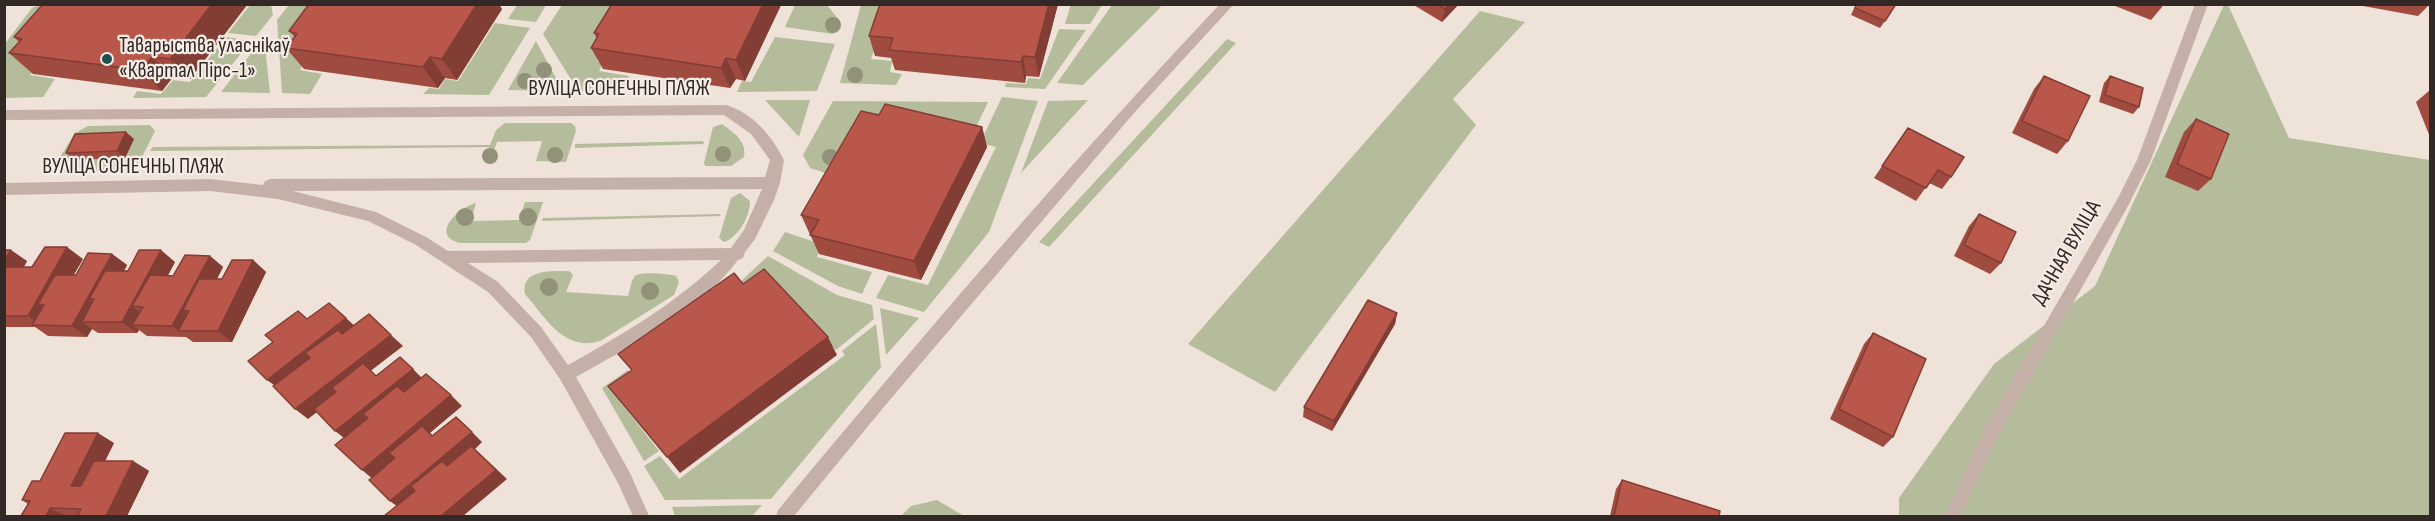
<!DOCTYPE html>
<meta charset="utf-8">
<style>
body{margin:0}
#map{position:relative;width:2435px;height:521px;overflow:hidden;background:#eee2d9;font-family:"Sofia Sans Condensed",sans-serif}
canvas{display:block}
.frame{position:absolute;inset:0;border:6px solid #322927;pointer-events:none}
</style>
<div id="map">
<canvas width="2435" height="521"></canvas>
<div class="frame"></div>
</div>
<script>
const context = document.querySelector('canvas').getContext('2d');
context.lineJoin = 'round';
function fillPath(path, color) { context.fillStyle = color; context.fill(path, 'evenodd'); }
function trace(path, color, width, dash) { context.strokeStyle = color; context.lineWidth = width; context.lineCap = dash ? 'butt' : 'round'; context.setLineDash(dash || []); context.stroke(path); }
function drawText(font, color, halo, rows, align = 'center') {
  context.font = font + ' "Sofia Sans Condensed",sans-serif'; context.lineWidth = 4.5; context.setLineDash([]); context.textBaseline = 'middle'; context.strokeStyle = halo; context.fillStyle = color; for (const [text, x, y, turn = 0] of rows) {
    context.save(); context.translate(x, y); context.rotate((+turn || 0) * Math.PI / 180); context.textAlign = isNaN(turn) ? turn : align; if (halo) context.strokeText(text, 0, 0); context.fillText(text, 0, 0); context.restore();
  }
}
const green = new Path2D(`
 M1071,4H1102V5L1090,24H1065Z
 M39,5H79L33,58L41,61L30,75L55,79L43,97L5,98L4,45L32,8Z
 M250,5H271L273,15L256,36L228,33Z
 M289,5H339L300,70L322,74L310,94L282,93L277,20Z
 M517,5H543L545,7L536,22L508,19Z
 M562,5H630L597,61L603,63L599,71L629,76L622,92L578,91L543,34Z
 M795,5H827L839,20L833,34L785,27Z
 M861,5H890L871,59L892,61L890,72L902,74L896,85L840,83Z
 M1112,5H1156L1161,7L1083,85L1057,83Z
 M2224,5H2228L2289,138L2430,160V516H1899V498L1994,364L2095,286Z
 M1480,11L1525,22L1453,99L1476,125L1275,392L1188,344Z
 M495,23L530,28L489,95L423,94L429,88L439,89L445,79L458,81Z
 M1059,29L1086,30L1045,89L1005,87L1006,83L1026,84L1028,78L1040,79Z
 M226,37L251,41L206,97L133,98L137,91L161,94L173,80L190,82Z
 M264,37L270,93L221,92Z
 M775,37L835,44L817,91L737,92L742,81L751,82Z
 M1227,39L1236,43L1049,247L1039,242Z
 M536,41L563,91L508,90Z
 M1002,97L1038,101L989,232L924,312L876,298L888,275L928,285L996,147L980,143Z
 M765,100H810L799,137Z
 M1088,100L1021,173L1048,101Z
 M833,101L988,102L970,140L826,173L810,168L803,155Z
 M505,123H571L575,126L576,131L566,162L536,161L542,141L497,142L490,162H484L489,147L150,151L153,147L490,145L496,130Z
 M722,124C734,133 747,141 744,157L731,166H705L704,163L713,127Z
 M150,125L155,131L139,163L129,170L59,172L55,165L75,133L88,126Z
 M703,141L704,144L575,148V144Z
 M740,193L750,201C750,216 739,237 724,242L719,238L731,198Z
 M525,202H543L530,240L526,243H460C429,235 459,207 476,203L471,221L519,220Z
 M720,214L721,216L542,221L543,218Z
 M785,232L821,244L817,257L872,272L862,294L838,286L773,251Z
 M768,256L837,295L872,305L874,319L836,350L774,282L754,296L741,281Z
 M569,271L573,275L566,292L628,296C630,290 631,280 635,276C640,271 669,274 676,276L679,282L674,295L602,340C565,354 546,318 525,294C520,269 552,271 569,271Z
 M880,308L919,318L886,355Z
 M876,324L881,367L771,499L665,500L644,466L660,456L679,479L845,355L842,351Z
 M628,370L643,387L621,403L659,451L644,461L602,388Z
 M937,500L964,516H901L911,506Z
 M762,505L752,516H675L672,507Z`);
const street = new Path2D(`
 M1220,4H1234L1134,113L883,408L794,516H776L778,510C921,338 1066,167 1220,4Z
 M2195,4H2208L2151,160L2128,206L1996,439L1961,516H1945L1984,429L2118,198L2137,160Z
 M726,105C753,113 772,136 784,160L780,183L774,200L755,239L745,252L743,258L738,260C698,313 632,345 576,377L630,473L649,516H633L618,483L560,379L531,337L488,292L416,245L368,221L278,199L210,191L4,195V183L210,179L263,185L265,181L270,179L765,177L770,160L751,134L724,115L4,120V110ZM762,189L744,230L731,248L448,251L426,237L376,212L293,191ZM721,260C675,304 623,334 568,365L541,327L498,282L468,263Z`);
const trees = [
 [833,25,8],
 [544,70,8],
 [855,75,8],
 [525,81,8],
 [723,154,8],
 [555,155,8],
 [490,156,8],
 [830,157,8],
 [465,217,9],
 [528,217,9],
 [549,287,9],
 [650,291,9]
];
const wall = new Path2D(`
 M612,4H781V5L745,81L736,79L730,88L603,69L591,48L597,39L594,33Z
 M1058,4L1039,77L1026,76L1025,83L895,70L891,58L875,56L869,36Z
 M1412,4H1459L1442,22Z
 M1856,4L1892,11L1880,28L1851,15Z
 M2110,4H2163L2162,7L2151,20Z
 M2352,4H2430L2418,16Z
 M247,5L190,79L173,77L162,91L33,74L9,53L19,42L14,37Z
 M502,9L457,80L445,78L438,88L304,69L286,48L295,37L289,31Z
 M2044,76L2068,141L2057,154L2012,133L2034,89Z
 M2110,76L2139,107L2133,114L2099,102L2104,83Z
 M2430,90V137L2416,102Z
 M879,115L982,127L987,147L921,280L819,254L801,215Z
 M2196,119L2211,179L2198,191L2165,177L2184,132Z
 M1908,128L1951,177L1942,189L1929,183L1916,201L1874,178Z
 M134,139L125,158L74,160L66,153Z
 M1979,214L2001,263L1990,274L1954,256L1969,226Z
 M4,250L27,261L24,267H32L83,259L73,275H76L112,254L127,265L124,271L175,262L168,275L173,276L210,256L223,267L217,279H222L253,260L266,272L232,342H193L186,337L147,336L139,330L137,333H98L92,329L87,337L48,336L35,327H4Z
 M1397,313L1395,324L1332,431L1303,417L1304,407Z
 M1873,333L1893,437L1883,447L1830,419L1864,344Z
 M114,443L105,461H133L149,471L127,516H21L28,504L22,500L40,481Z
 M1622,480L1719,516H1610L1616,489Z`);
const shadedWall = new Path2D(`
 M212,4L247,5L190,79L170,59Z
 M477,4H499L502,9L457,80L442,59Z
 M763,4L781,5L745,81L736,60Z
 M1049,4H1058L1039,77L1035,57Z
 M1449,4H1459L1442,22L1445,9Z
 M1023,56L1026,76L1025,83L1021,62Z
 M152,57L173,77L162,91L141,70Z
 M430,57L445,78L438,88L423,67Z
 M726,58L736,79L730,88L721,68Z
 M982,127L987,147L921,280L914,261Z
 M126,132L134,139L125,158L117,151Z
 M67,247L83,259L53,311L44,305L38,304L51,314L41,325L28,316Z
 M11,250L27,261L4,299V261Z
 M161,250L175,262L149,311L143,307L132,306L146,316L132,325L139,330L137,333L122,322Z
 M112,254L127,265L104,307L94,299H89L103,309L82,322L92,329L87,337L72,326Z
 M210,256L223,267L197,317L189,311L183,310L195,320L179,331L172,326Z
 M253,260L266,272L232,342L218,331Z
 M1397,313L1395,324L1332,431L1334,421Z
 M346,318L358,329L281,390L267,380Z
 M391,335L403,346L308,419L295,409Z
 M828,337L837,355L680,473L667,457Z
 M413,369L424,380L348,441L335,431Z
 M451,395L462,406L430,433L444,446L374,480L362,470Z
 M472,432L482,442L475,449L507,479L463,516H441L402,510L390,501Z
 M98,433L114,443L88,495L71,486Z
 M133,461L149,471L127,516H106Z
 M50,508L66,516H46Z`);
const building = new Path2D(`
 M43,4H212L170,59L152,57L141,70L9,53L22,39L14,37Z
 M309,4H477L442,59L430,57L423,67L286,48L297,34L289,31Z
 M612,4H763L736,60L726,58L721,68L591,48L599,34L594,33Z
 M880,4H1049L1035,57L1023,56L1021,62L889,50L893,38L869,36Z
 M1437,4H1449L1445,9Z
 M1857,4H1896L1885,21L1855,8Z
 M2044,76L2090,96L2068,141L2022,121Z
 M2110,76L2143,88L2139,107L2105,95Z
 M885,104L982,127L914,261L810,235L819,220L801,215L861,111L879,115Z
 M2196,119L2229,134L2211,179L2177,164Z
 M1908,128L1964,157L1951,177L1938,170L1926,188L1882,166Z
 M126,132L117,151L66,153L75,134Z
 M1979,214L2016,232L2001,263L1964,245Z
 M45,247H67L28,316H4V267H32Z
 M4,250H11L4,261Z
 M139,250H161L122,322H82L94,299H89L105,271H128Z
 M88,253L112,254L72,326L32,325L44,305L38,304L55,275H76Z
 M185,255L210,256L172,326L132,325L143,307L132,306L150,275L173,276Z
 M232,260H253L218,331H178L189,311L183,310L199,279H222Z
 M764,269L828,337L667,457L608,386L632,370L618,354L734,273L743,284Z
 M1368,300L1397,313L1334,421L1304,407Z
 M329,303L346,318L267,380L248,361L273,342L265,335L298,311L307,319Z
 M369,314L391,335L295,409L273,386L310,358L305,353L338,330L342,334Z
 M1873,333L1926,359L1893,437L1839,409Z
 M400,357L413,369L335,431L314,409L336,392L332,388L363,363L376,376Z
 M426,374L451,395L362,470L335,445L368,418L363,414L397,386L404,392Z
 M456,417L472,432L390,501L369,480L395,458L389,453L422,426L432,436Z
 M65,433H98L71,486H81L94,461H133L106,516H77L81,509L50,508L46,516H21L30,501L22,500L32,481H40Z
 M471,446L496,470L441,516H384L415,491L411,486L442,461L447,466Z
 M1622,480L1720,511L1719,516H1614Z`);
const markers = [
 [107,59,6,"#20504c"]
];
const poiNames = [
 ["Таварыства ўласнікаў",119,46],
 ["«Квартал Пірс-1»",119,71]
];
const streetNames = [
 ["ВУЛІЦА СОНЕЧНЫ ПЛЯЖ",619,89],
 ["ВУЛІЦА СОНЕЧНЫ ПЛЯЖ",133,167],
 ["ДАЧНАЯ ВУЛІЦА",2067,253,-60]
];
fillPath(green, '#b5bc9b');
fillPath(street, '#c5b0a7');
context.fillStyle = '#92917a';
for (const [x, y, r] of trees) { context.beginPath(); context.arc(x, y, r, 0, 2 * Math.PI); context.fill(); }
fillPath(wall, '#a04b40');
fillPath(shadedWall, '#823d34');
fillPath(building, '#ba574b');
trace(building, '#823d34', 1.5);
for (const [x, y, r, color] of markers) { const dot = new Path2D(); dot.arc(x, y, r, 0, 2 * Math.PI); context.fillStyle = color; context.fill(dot); trace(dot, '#f7ece5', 2); }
drawText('22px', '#322927', '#f7ece5', poiNames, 'left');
drawText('22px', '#322927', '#f7ece5', streetNames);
</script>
